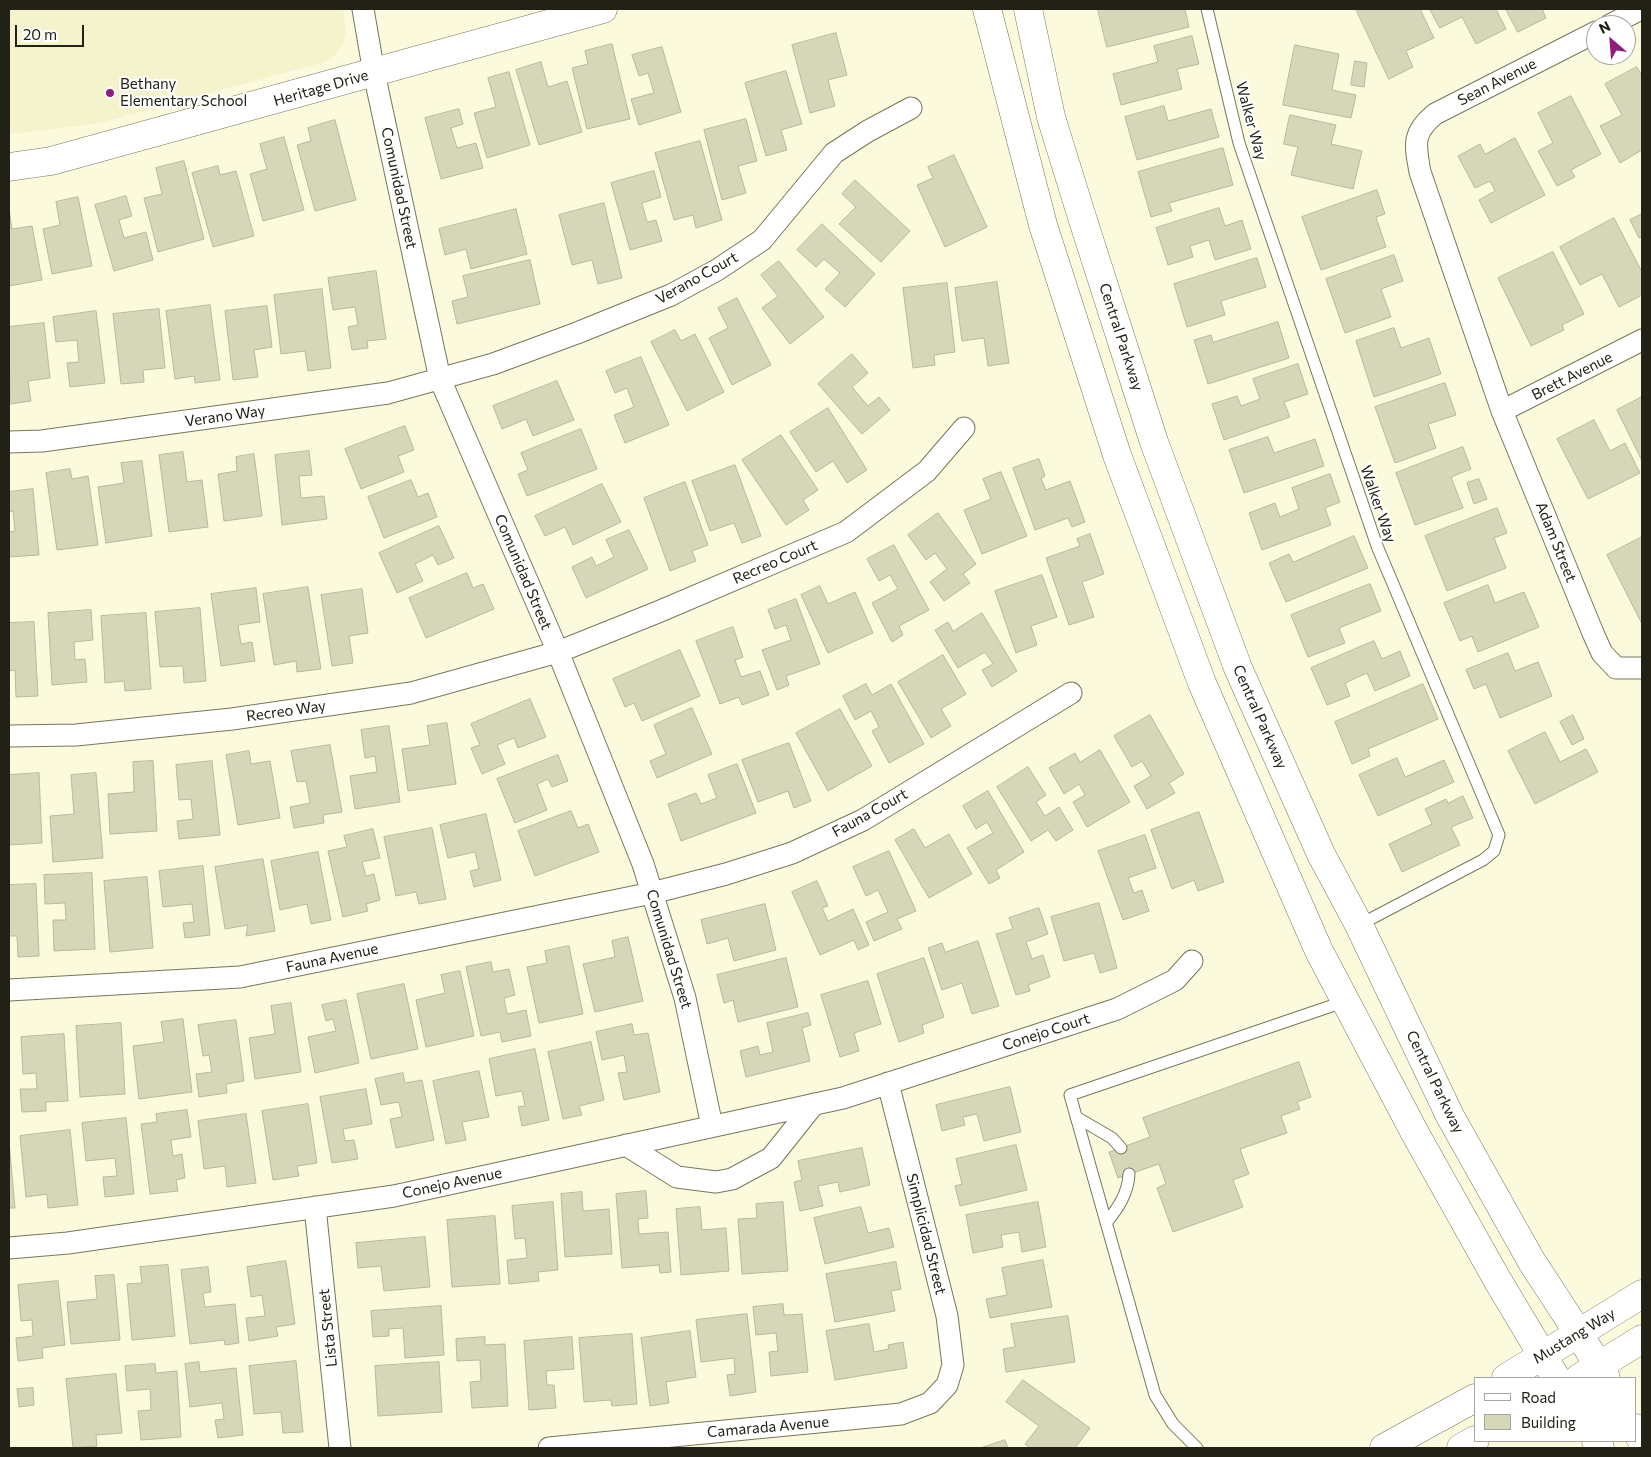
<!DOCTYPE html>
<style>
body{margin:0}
#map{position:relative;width:1651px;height:1457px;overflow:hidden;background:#fbfadc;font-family:Commissioner,sans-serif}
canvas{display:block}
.frame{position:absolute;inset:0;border:10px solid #212116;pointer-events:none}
.legend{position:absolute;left:1474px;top:1377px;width:162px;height:65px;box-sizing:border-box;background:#fff;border:1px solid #a6a6a2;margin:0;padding:6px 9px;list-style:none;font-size:15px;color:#212116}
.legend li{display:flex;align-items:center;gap:10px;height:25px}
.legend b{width:25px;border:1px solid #a6a6a2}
.north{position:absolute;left:1586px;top:15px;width:50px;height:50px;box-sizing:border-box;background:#fff;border:1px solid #a6a6a2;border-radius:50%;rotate:333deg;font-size:14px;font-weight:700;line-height:20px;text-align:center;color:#212116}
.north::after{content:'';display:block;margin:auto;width:18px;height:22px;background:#8e1d7e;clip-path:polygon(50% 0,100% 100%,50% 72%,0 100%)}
.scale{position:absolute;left:15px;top:25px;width:69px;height:22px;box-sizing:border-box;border:2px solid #212116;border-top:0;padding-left:6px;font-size:15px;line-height:18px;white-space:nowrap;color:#212116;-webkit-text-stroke:4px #fff;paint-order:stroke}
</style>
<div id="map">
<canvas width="1651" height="1457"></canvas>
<div class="frame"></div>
<ul class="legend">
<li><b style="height:6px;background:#fff"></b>Road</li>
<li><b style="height:14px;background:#d6d6b8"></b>Building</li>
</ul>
<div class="north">N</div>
<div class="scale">20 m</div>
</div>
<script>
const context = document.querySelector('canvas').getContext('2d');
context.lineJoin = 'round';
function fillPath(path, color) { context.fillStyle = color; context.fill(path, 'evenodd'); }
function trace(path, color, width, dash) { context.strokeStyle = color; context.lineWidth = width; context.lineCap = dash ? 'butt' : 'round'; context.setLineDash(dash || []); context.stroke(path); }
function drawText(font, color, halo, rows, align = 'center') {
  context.font = font + ' Commissioner,sans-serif'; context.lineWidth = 4; context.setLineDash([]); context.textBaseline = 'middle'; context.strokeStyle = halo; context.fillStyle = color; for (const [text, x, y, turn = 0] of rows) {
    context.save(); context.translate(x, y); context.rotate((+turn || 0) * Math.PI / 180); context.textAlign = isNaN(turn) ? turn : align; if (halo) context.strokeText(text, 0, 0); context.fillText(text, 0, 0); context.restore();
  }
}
const built = new Path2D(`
 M9,9H343L346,32L343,45L336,54L325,62L96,124L9,134Z`);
const building = new Path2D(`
 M1098,9H1185L1189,27L1107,47Z
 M1356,9H1420L1434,38L1406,51L1413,67L1389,79Z
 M1430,9H1496L1506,29L1476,44L1462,17L1440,28Z
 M1506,9H1542L1546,18L1518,32Z
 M836,33L847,75L828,80L835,106L810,113L792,45Z
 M1192,36L1199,64L1177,69L1182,89L1121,105L1113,74L1158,62L1154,46Z
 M612,44L630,119L587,129L572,68L588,64L585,51Z
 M1295,45L1339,54L1332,90L1356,95L1351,118L1283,105Z
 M662,47L681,112L639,125L631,99L654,93L648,73L639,76L632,55Z
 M1355,61L1367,63L1364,87L1351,85Z
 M541,62L548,87L567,81L582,132L539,145L516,70Z
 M1637,67L1642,76V150L1620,163L1600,126L1622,115L1605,84Z
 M786,71L802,124L781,130L787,150L766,156L745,83Z
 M509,72L530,145L487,158L474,113L496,107L488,78Z
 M1571,96L1601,154L1571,170L1575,177L1557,186L1538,151L1553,143L1538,113Z
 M1164,106L1168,121L1211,109L1219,137L1137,160L1125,117Z
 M459,109L463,124L451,128L457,148L476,143L483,168L441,179L425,118Z
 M1290,115L1336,125L1331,144L1362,151L1353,189L1291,175L1298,147L1284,144Z
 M746,119L757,161L738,166L746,193L722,200L704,130Z
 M335,120L356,200L315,211L297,145L311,141L308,128Z
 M284,137L304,210L263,221L250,174L267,169L260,144Z
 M1515,138L1545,195L1491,223L1479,200L1495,191L1490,181L1475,188L1458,156L1480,144L1485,154Z
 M700,141L722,220L696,228L693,215L674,220L655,153Z
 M1223,148L1233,185L1169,203L1172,211L1151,217L1138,172Z
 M954,155L987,227L945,247L917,185L933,178L928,167Z
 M184,161L204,239L158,252L144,198L162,194L156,168Z
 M218,166L220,175L236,171L254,236L213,247L192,173Z
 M654,171L661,197L642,203L647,222L656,220L662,241L630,250L611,183Z
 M855,180L910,231L881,262L839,224L856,207L842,194Z
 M1377,190L1385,214L1376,217L1386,247L1321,270L1302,217Z
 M126,196L132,216L119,220L124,238L146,232L153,260L114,271L95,205Z
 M78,197L92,266L52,274L43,229L60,225L56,202Z
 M604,203L622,278L598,284L592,260L572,265L559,215Z
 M1219,208L1225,226L1242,220L1251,249L1215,260L1209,240L1190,246L1193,257L1168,265L1156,228Z
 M9,209L12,229L32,226L42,280L9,286Z
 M516,209L527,254L471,269L466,249L445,255L439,229Z
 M1642,214V237L1639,238L1630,220Z
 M1614,218L1642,272V295L1619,307L1602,274L1580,285L1560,247Z
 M822,224L875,274L845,307L825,289L840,273L824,259L816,267L797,250Z
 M1553,252L1584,314L1562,325L1564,330L1531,346L1498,278Z
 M1394,255L1403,281L1381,289L1391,317L1345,333L1326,279Z
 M1257,258L1266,287L1221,301L1225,315L1187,327L1174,284Z
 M530,260L540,304L457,324L452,301L468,297L463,276Z
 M779,261L824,317L790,344L762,308L778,296L761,275Z
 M376,271L386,339L367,341L368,348L352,350L348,327L358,325L355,307L333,310L328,278Z
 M997,282L1009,363L988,366L984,338L962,341L955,288Z
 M947,283L955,352L934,355L935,365L913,368L903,288Z
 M322,289L331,368L308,371L305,351L281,354L274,295Z
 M737,298L771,365L732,385L709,338L728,328L718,308Z
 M210,305L220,380L195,383L194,376L175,379L166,311Z
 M267,306L272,347L254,350L258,377L233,380L225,311Z
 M159,309L165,368L143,370L144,382L121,384L113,314Z
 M96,311L105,383L70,387L67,363L79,362L77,340L56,342L53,317Z
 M1278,322L1289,358L1208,384L1194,340L1211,335L1213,342Z
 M44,323L50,378L28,381L31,401L10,404L9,327Z
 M1394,328L1401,348L1429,338L1441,374L1374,397L1356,341Z
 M675,330L681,341L695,334L724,392L687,411L651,342Z
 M852,354L868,373L852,387L868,406L879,397L890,410L862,434L818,384Z
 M641,357L669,425L625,443L614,415L634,407L627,388L615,393L606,371Z
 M1298,364L1308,394L1284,402L1290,417L1224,440L1212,404L1237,396L1241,406L1260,399L1253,379Z
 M557,381L574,420L533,436L526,419L502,429L493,406Z
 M1445,383L1456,415L1428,424L1436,448L1395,463L1375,407Z
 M1642,397V461L1617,410Z
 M828,408L867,470L847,483L833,461L816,472L790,432Z
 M1594,420L1610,451L1625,443L1640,473L1588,499L1557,439Z
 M405,426L414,450L398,456L404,472L361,489L345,449Z
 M581,429L597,469L527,496L518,474L528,470L521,453Z
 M781,435L818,490L803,500L809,510L786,525L742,460Z
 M1268,437L1274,453L1315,439L1324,466L1244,493L1229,450Z
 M1463,447L1471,469L1451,477L1463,508L1415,525L1396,473Z
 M309,451L312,475L299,476L301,498L324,496L327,519L282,525L275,455Z
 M183,452L187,482L202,480L208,527L169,532L159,455Z
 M254,454L262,516L224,521L218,474L237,471L236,457Z
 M1039,459L1045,476L1041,478L1046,490L1070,481L1085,522L1072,527L1068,518L1035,530L1013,468Z
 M142,461L152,536L106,543L98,487L124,483L121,463Z
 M735,465L761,536L742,543L734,523L710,531L692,481Z
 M70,469L72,479L88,476L98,545L57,550L46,473Z
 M1001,472L1027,536L982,554L964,510L991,499L983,479Z
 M1330,474L1340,502L1325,508L1331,525L1262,550L1249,513L1275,503L1280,517L1299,509L1292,488Z
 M1479,479L1487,499L1474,504L1467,483Z
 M411,480L418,497L428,493L437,517L384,538L368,497Z
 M685,482L708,545L692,551L696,561L670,571L644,498Z
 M602,484L621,522L573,545L565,527L545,536L535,516Z
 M33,489L39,555L9,557V532L15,531L13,511L9,512V492Z
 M1497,508L1507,533L1494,538L1506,568L1447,591L1425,536Z
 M938,513L976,564L963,574L970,583L944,601L930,582L947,569L935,553L926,560L908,535Z
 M439,526L454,558L438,565L433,555L415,564L423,581L397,593L379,553Z
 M629,530L648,569L586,598L572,567L592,557L596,566L614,557L606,540Z
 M1090,534L1104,574L1082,582L1094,617L1069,625L1046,558L1080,546L1077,539Z
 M1354,536L1368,568L1286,602L1269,563L1289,554L1293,562Z
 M1642,537V624L1607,555Z
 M894,545L929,610L899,626L903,635L892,642L872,603L898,589L890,575L879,581L867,559Z
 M467,573L473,588L483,584L494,609L426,638L409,598Z
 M1042,575L1057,617L1031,626L1037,645L1016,653L995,591Z
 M1370,584L1381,611L1339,628L1345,643L1308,657L1291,615Z
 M1488,585L1495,603L1524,592L1539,627L1478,652L1472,636L1460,641L1444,603Z
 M820,586L828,604L855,592L873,633L828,653L801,595Z
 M308,587L321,669L297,672L296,661L274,665L263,594Z
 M256,588L260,622L238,625L241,644L252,642L255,661L221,666L211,594Z
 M362,589L368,633L349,636L353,663L332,666L321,595Z
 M796,599L820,664L786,676L789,685L777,690L762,650L791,640L786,625L775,629L768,610Z
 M200,608L206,681L184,683L183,666L160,667L155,612Z
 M91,610L93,640L74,642L75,660L85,659L87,682L52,685L48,613Z
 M146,613L151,689L125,691L124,681L105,683L101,616Z
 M982,613L1017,671L992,687L982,670L993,664L985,652L958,668L935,630L948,622L953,631Z
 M34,622L38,696L16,697L15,670L9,671V623Z
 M733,627L743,657L735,660L741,677L760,671L769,695L742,705L739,697L720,704L696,641Z
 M1374,641L1382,659L1400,651L1410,676L1375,691L1367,673L1345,683L1350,696L1327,705L1311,668Z
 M680,650L700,696L642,721L634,703L625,707L613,679Z
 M1508,653L1515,671L1538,662L1552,696L1500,718L1486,684L1474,689L1466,670Z
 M943,655L966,694L941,709L951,726L931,738L898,682Z
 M866,684L872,695L891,684L924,744L889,763L872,731L879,727L871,711L855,720L843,696Z
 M1423,684L1438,719L1368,749L1370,756L1352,764L1335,722Z
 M530,699L546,737L518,748L514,738L497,745L505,764L482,774L471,748L480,745L471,724Z
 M692,708L712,754L657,778L650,761L666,754L654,725Z
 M840,709L872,766L828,791L796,733Z
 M1150,715L1184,774L1169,783L1175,793L1147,809L1134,786L1151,776L1142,761L1132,767L1114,736Z
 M1573,715L1584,739L1572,745L1560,722Z
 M447,723L456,784L408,791L402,749L430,745L427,726Z
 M389,726L400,802L355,809L350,776L377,772L375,756L365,758L361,730Z
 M1545,732L1560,762L1586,749L1598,772L1535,804L1508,751Z
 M789,743L811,801L794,808L788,791L758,802L742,760Z
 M330,745L342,812L323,815L324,823L294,828L290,807L310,803L306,781L297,782L291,751Z
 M1100,750L1130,802L1087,827L1073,802L1085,795L1079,784L1064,794L1049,768L1075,753L1080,762Z
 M249,751L251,764L270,761L280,818L238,825L226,755Z
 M558,755L568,781L552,787L548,779L537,784L547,810L515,823L497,779Z
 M1397,758L1405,777L1444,760L1454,782L1378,816L1359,775Z
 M153,761L157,831L110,834L108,794L134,792L133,762Z
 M212,761L220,835L179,839L177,821L193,819L191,799L179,800L176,765Z
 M737,764L756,813L681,841L668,804L696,793L701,804L717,798L708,775Z
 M1028,767L1046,795L1036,802L1045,816L1059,807L1073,830L1056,841L1048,830L1031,841L997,787Z
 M39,773L42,843L9,845V775Z
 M96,773L103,858L53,862L50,816L74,814L71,775Z
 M988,791L1024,852L996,870L1000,878L989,884L967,848L993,833L987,822L976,829L963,806Z
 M1463,796L1473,818L1451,827L1460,845L1402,872L1389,844L1432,824L1425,809L1446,799L1448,803Z
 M571,811L578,828L588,824L599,852L535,876L518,831Z
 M1199,812L1224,882L1198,891L1194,880L1172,889L1151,830Z
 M486,814L501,880L474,887L470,871L479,869L475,852L448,858L440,825Z
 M432,828L446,899L419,904L416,892L396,896L384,837Z
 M373,829L380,858L362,862L366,876L374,874L380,900L366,904L368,911L343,917L328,851L347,847L344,836Z
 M914,829L925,848L949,834L972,874L929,898L895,840Z
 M1145,835L1156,868L1128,878L1134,893L1142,890L1149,911L1123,920L1098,851Z
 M889,851L916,911L897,919L902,929L874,941L866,922L888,912L878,890L866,896L853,867Z
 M318,852L331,920L311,924L307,904L280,910L271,861Z
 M263,859L275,931L246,936L248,925L225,929L215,867Z
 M203,866L210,935L185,938L183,923L194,922L192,904L163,907L159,871Z
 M92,873L95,949L54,951L53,920H66L65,903L45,904L44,875Z
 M147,877L153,948L110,952L104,881Z
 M817,881L828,906L822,908L828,921L853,909L869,945L858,950L854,940L820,955L792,892Z
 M36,884L39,956L18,957L17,936H9V885Z
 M1099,903L1117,968L1100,973L1094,953L1064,961L1051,917Z
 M765,904L776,950L734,961L728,938L707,944L701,920Z
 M1039,908L1048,934L1026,942L1032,959L1043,955L1050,977L1028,985L1030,991L1016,995L996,934L1013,929L1009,918Z
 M628,937L643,1001L595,1012L583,964L615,957L612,941Z
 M978,941L999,1006L972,1014L962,983L942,990L928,948L942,943L945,952Z
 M569,946L583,1014L539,1023L527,967L547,963L545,951Z
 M786,958L798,1007L738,1022L733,1000L724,1003L717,975Z
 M924,958L944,1017L922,1025L924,1033L899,1042L877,974Z
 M491,962L493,972L509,969L515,995L504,998L507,1014L526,1010L531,1036L502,1042L500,1032L481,1036L466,967Z
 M460,971L474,1036L426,1047L416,1000L445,993L441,975Z
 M868,981L881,1024L854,1033L859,1051L840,1057L821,995Z
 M404,984L418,1049L371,1059L357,994Z
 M346,1000L359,1063L315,1073L308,1037L336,1031L333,1019L326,1021L322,1005Z
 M291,1003L301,1072L255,1079L249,1038L275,1034L271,1006Z
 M808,1013L811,1025L802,1028L810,1061L746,1077L740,1051L758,1046L760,1055L773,1052L767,1023Z
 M183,1019L192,1092L139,1099L133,1046L164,1042L161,1022Z
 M236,1020L244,1081L226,1084L227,1093L199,1097L196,1074L212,1072L209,1055L203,1056L198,1025Z
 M121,1023L125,1094L80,1097L76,1026Z
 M632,1024L634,1035L648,1033L660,1092L624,1100L618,1073L627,1072L624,1055L602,1060L596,1032Z
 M64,1034L68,1101L46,1102V1111L22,1112L20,1089H37L36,1073L23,1074L21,1037Z
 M591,1042L604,1100L579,1106L582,1115L563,1119L548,1052Z
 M535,1049L549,1120L522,1126L518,1107L525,1106L522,1091L496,1096L489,1059Z
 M1299,1062L1311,1097L1297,1102L1300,1109L1281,1116L1287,1133L1240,1149L1249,1174L1233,1180L1243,1207L1173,1232L1157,1188L1166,1184L1159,1164L1118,1178L1109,1152L1150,1137L1143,1118Z
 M479,1071L489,1117L462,1122L466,1140L446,1144L433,1081Z
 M403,1073L405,1083L422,1080L434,1140L396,1148L390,1119L402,1117L399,1102L381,1105L375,1079Z
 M1010,1087L1021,1132L984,1141L977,1114L963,1117L965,1125L942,1131L936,1105Z
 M366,1089L372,1124L343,1129L345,1141L354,1140L358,1159L332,1163L320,1097Z
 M308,1104L317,1163L297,1166L299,1176L273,1180L262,1111Z
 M187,1110L191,1137L171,1140L173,1156L182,1154L185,1178L176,1180L178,1191L150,1194L141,1124L157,1122L156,1114Z
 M246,1114L256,1183L227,1187L225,1166L204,1169L198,1121Z
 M126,1118L134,1194L105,1197L103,1177L117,1176L115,1158L86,1161L82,1123Z
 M70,1130L78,1205L48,1208L47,1194L26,1197L20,1136Z
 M9,1142L15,1208H9Z
 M1016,1145L1027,1190L960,1206L955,1186L962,1184L956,1159Z
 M862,1148L870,1185L840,1192L838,1182L818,1186L823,1206L800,1211L794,1182L802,1180L798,1161Z
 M646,1191L648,1218L638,1219L639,1234L668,1232L671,1272L660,1273L659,1265L622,1268L616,1194Z
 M582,1192L583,1211L609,1209L612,1254L565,1257L561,1194Z
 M553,1202L558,1270L538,1272L539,1281L509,1284L507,1260L527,1258L525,1238L515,1239L512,1206Z
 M783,1202L788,1271L742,1274L738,1219L757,1218L756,1204Z
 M1038,1202L1046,1247L1022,1252L1019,1232L1001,1235L1003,1247L973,1253L966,1215Z
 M700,1207L702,1230L726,1228L729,1271L681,1275L676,1209Z
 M861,1207L868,1233L889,1228L894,1247L825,1264L814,1218Z
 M495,1216L500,1284L452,1287L447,1220Z
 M425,1237L430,1287L384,1291L381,1266L358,1268L356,1243Z
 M1043,1260L1052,1307L990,1318L986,1299L1007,1295L1002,1268Z
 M286,1261L295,1324L276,1327L278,1336L249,1341L246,1318L265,1316L262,1295L251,1297L247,1267Z
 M896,1262L901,1289L891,1291L895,1311L835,1322L826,1274Z
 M168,1265L175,1336L132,1340L127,1284L142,1283L140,1267Z
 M208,1267L211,1292L203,1293L205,1307L235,1304L239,1343L225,1345L224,1340L190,1344L181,1270Z
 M114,1275L120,1340L71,1344L67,1302L97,1299L95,1276Z
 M58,1281L65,1345L42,1348L43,1358L18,1361L16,1338L33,1336L32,1320L21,1321L18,1285Z
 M783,1304L784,1315L802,1314L808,1372L771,1376L769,1352L778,1351L776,1333L756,1335L753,1307Z
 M441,1306L444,1355L405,1358L403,1328L389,1329V1336L373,1337L371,1311Z
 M747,1314L756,1392L730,1396L727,1375L735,1374L734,1358L701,1362L696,1320Z
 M1068,1316L1075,1362L1006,1372L1003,1349L1015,1347L1011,1324Z
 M869,1324L874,1352L889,1349L888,1345L903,1342L907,1368L835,1380L826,1331Z
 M690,1331L696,1377L666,1382L669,1403L650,1406L641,1338Z
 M632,1334L637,1404L612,1406L611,1400L584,1402L579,1338Z
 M485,1337V1345L505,1344L508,1406L472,1408L470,1382L481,1381L480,1360L457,1361L456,1339Z
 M572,1337L574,1369L546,1371L547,1385H554L556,1408L529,1410L524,1341Z
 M296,1361L303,1432L283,1433L281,1412L254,1414L249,1366Z
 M199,1362L200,1372L236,1368L243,1435L218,1438L215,1420L224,1419L222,1403L190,1407L185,1364Z
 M439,1362L442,1412L378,1416L375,1366Z
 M155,1364L156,1373L177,1371L181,1437L141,1440L138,1411L151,1410L150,1389L127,1391L125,1366Z
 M116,1374L122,1433L96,1435L97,1446L73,1448L66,1379Z
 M1023,1380L1090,1428L1075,1448H1030L1025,1444L1039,1426L1006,1402Z
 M33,1388L34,1405L19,1407L17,1389Z
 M1005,1440L1008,1448H981Z`);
const lane = new Path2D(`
 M1207,9L1239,143L1377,546L1499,835L1494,851L1483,860L1359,925
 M1076,1117L1112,1138L1121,1148
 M1106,1223C1118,1208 1128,1194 1129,1174
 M1197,1448L1173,1424L1155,1395L1070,1095L1346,1001`);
const street = new Path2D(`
 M363,9L374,73L440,379L558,652L643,864L685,998L712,1126
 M1610,25L1641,9
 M1596,32L1435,114C1412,133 1415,144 1420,172L1502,411L1593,633L1602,653L1616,668H1642
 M1502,411L1642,340
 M9,442L42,441L388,393L493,364L577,333L671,295L717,270L762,240L834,153L868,131L911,108
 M9,736L76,735L232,719L411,693L558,652L658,612L846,532L927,471L964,428
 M9,990L240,977L652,893L726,874L792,853L863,820L1071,693
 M626,1145L677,1177L716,1182L732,1179L771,1158L814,1104
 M315,1207L340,1448
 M9,1248L68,1243L394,1196L843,1098L1117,1009L1175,980L1192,961
 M549,1448L901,1414L930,1403L947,1385L953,1365L947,1316L888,1083`);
const secondary = new Path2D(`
 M987,9L1043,225L1117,455L1202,683L1319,951L1416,1135L1498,1281L1556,1378
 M1028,9L1051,117L1081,214L1154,442L1238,668L1321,854L1359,925L1450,1116L1532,1262L1579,1334L1606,1378
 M9,167L51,161L603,9
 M1506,1378L1642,1294
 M1579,1378L1642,1339
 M1635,1428L1642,1441
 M1596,1441L1600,1448
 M1384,1448L1475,1398
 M1461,1448L1475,1440`);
const markers = [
 [110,93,5,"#8e1d7e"]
];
const streetNames = [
 ["Sean Avenue",1497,82,-27],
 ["Heritage Drive",321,88,-16],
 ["Walker Way",1251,121,75],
 ["Comunidad Street",399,188,78],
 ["Verano Court",697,278,-29],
 ["Central Parkway",1121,337,72],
 ["Brett Avenue",1572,376,-27],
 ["Verano Way",225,416,-8],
 ["Walker Way",1378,504,71],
 ["Adam Street",1556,542,68],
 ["Recreo Court",775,562,-23],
 ["Comunidad Street",523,572,67],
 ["Recreo Way",286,711,-8],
 ["Central Parkway",1260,717,66],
 ["Fauna Court",870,813,-29],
 ["Comunidad Street",669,949,73],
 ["Fauna Avenue",332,958,-12],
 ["Conejo Court",1046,1032,-18],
 ["Central Parkway",1435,1082,64],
 ["Conejo Avenue",452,1183,-12],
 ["Simplicidad Street",926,1234,76],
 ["Lista Street",328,1328,-96],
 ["Mustang Way",1574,1336,-31],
 ["Camarada Avenue",768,1427,-5]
];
const poiNames = [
 ["Bethany",120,84],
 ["Elementary School",120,101]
];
fillPath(built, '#f4f3cc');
fillPath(building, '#d6d6b8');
trace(building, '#b9b89b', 1);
trace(lane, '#78775c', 13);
trace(street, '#78775c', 23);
trace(secondary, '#78775c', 29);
trace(lane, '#fff', 11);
trace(street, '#fff', 21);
trace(secondary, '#fff', 28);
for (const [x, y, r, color] of markers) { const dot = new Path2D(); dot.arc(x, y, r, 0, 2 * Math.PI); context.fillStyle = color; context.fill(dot); trace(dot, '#fff', 2); }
drawText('15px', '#212116', '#fff', streetNames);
drawText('15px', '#212116', '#fff', poiNames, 'left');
</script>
